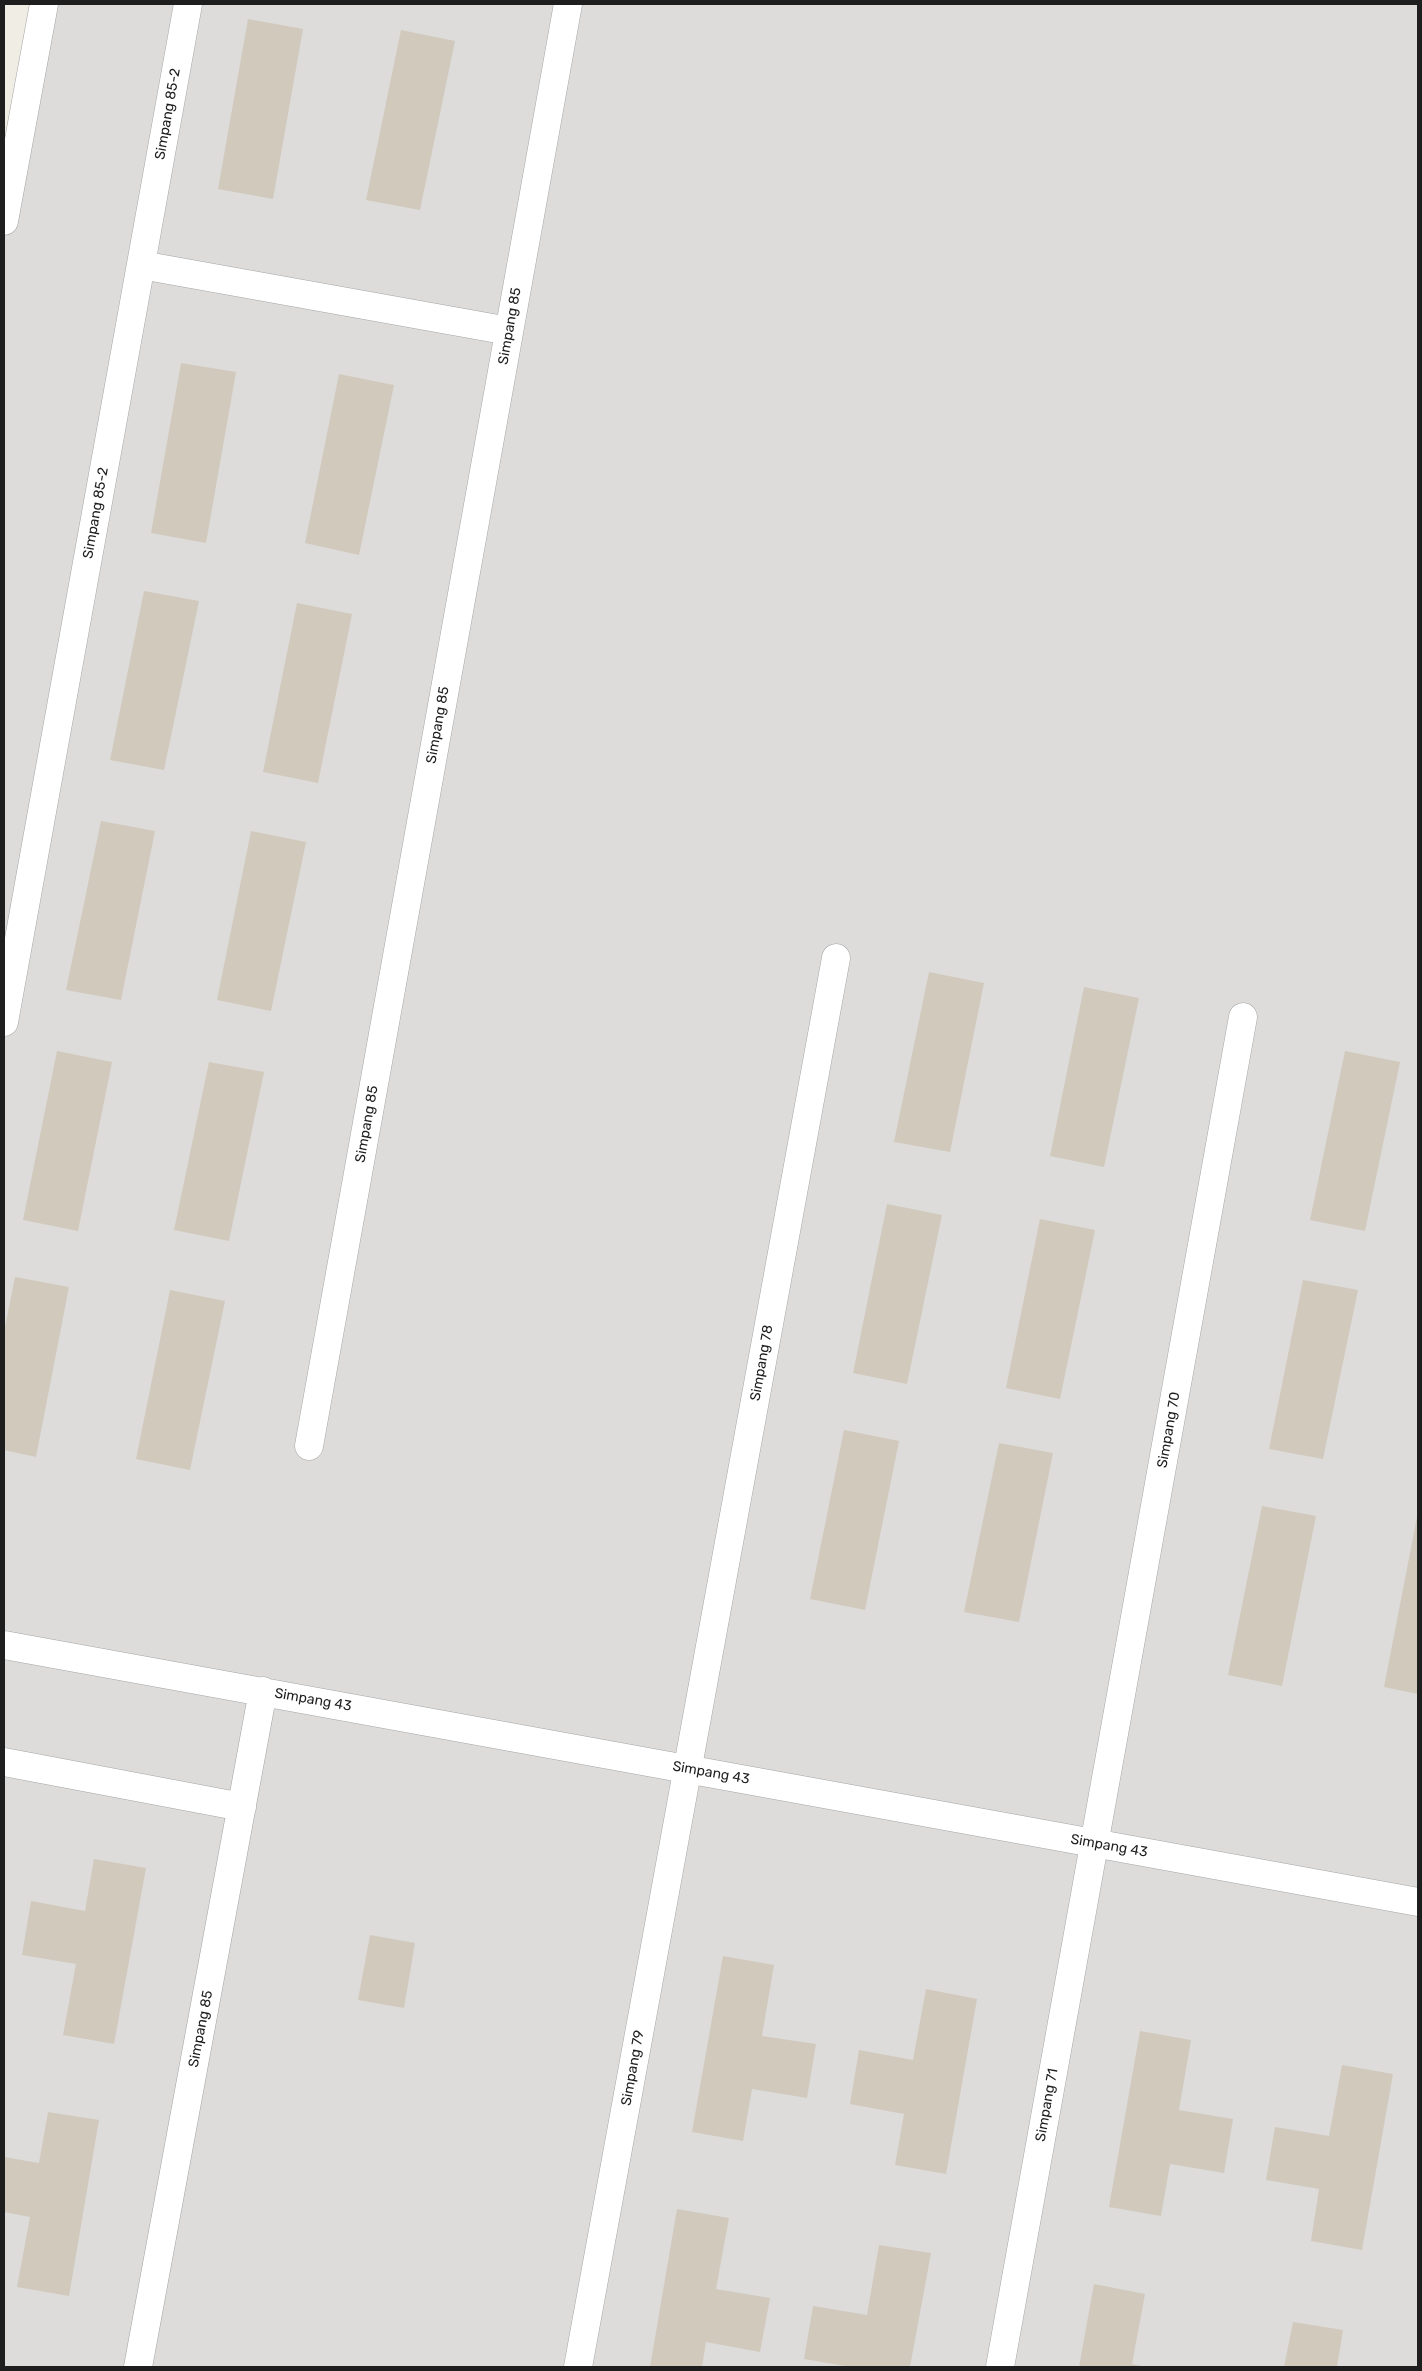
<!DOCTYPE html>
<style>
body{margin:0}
#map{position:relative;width:1422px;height:2371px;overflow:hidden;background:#f0eee4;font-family:Rubik,sans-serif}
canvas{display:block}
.frame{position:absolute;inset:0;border:5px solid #1e1e1e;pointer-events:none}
</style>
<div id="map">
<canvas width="1422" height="2371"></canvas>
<div class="frame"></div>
</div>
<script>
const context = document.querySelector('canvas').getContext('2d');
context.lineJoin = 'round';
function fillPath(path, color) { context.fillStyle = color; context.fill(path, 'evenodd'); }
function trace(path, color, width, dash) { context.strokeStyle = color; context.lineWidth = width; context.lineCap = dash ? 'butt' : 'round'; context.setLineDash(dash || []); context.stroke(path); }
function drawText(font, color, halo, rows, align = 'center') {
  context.font = font + ' Rubik,sans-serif'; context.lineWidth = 5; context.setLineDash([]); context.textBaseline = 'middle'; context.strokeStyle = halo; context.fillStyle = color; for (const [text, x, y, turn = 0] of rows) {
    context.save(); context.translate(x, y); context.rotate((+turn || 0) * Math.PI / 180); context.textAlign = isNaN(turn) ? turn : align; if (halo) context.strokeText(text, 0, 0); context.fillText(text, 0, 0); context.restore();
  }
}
const residential = new Path2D(`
 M44,4H1418V2367H4V221Z`);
const building = new Path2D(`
 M248,19L303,29L273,199L218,189Z
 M401,30L455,41L420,210L366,200Z
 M181,363L236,372L206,543L151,533Z
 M339,374L394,385L359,555L305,543Z
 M144,591L199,601L164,770L110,760Z
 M297,603L352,614L318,783L263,772Z
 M101,821L155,831L121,1000L66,990Z
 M251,831L306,842L271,1011L217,1000Z
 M929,972L984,983L950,1152L894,1142Z
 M1084,987L1139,998L1104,1167L1050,1156Z
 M57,1051L112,1062L78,1231L23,1220Z
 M1345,1051L1400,1062L1365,1231L1310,1220Z
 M209,1062L264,1072L229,1241L174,1230Z
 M887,1204L942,1215L907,1384L853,1373Z
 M1040,1219L1095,1230L1060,1399L1006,1388Z
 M15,1277L69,1287L36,1457L4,1450V1332Z
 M1303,1280L1358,1290L1323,1459L1269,1449Z
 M170,1290L225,1301L190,1470L136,1459Z
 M844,1430L899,1441L865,1610L810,1599Z
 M999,1443L1053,1453L1019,1622L964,1612Z
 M1262,1506L1316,1516L1282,1686L1228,1675Z
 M1417,1517H1418V1694L1384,1687Z
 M94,1859L146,1868L114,2044L63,2035L76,1964L22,1955L31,1901L85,1911Z
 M370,1935L415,1943L404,2008L358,2000Z
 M723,1956L774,1965L762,2036L816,2044L807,2098L752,2089L743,2141L692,2132Z
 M926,1989L977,1999L946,2174L895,2165L904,2114L850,2104L859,2050L913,2060Z
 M1140,2031L1191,2040L1179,2110L1233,2119L1224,2173L1170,2164L1161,2216L1109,2207Z
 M1342,2065L1393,2074L1362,2250L1311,2241L1319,2189L1266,2180L1275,2127L1329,2136Z
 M48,2112L99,2120L69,2296L17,2287L30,2217L4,2212V2157L39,2163Z
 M677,2209L729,2218L716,2289L770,2298L760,2352L706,2342L702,2367H650Z
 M879,2245L931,2253L910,2367H851L804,2359L813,2306L867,2315Z
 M1094,2284L1145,2294L1132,2364L1147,2367H1079Z
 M1293,2322L1343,2330L1337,2367H1284Z`);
const minor = new Path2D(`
 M4,221L44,4
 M141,265L509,331
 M4,1022L188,4
 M309,1446L568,4
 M4,1645L1418,1902
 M4,1762L242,1807
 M138,2367L263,1691
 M578,2367L836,958
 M1000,2367L1243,1017`);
const streetNames = [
 ["Simpang 85-2",168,114,-80],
 ["Simpang 85",510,326,-80],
 ["Simpang 85-2",96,513,-80],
 ["Simpang 85",438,725,-80],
 ["Simpang 85",367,1124,-80],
 ["Simpang 78",762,1363,-80],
 ["Simpang 70",1169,1430,-80],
 ["Simpang 43",313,1700,10],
 ["Simpang 43",711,1773,10],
 ["Simpang 43",1109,1846,10],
 ["Simpang 85",201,2029,-79],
 ["Simpang 79",633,2068,-80],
 ["Simpang 71",1047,2105,-80]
];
fillPath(residential, '#dddcdb');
fillPath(building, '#d1c9bc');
trace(minor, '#a5a5a5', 29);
trace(minor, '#fff', 28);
drawText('14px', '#1e1e1e', '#fff', streetNames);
</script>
